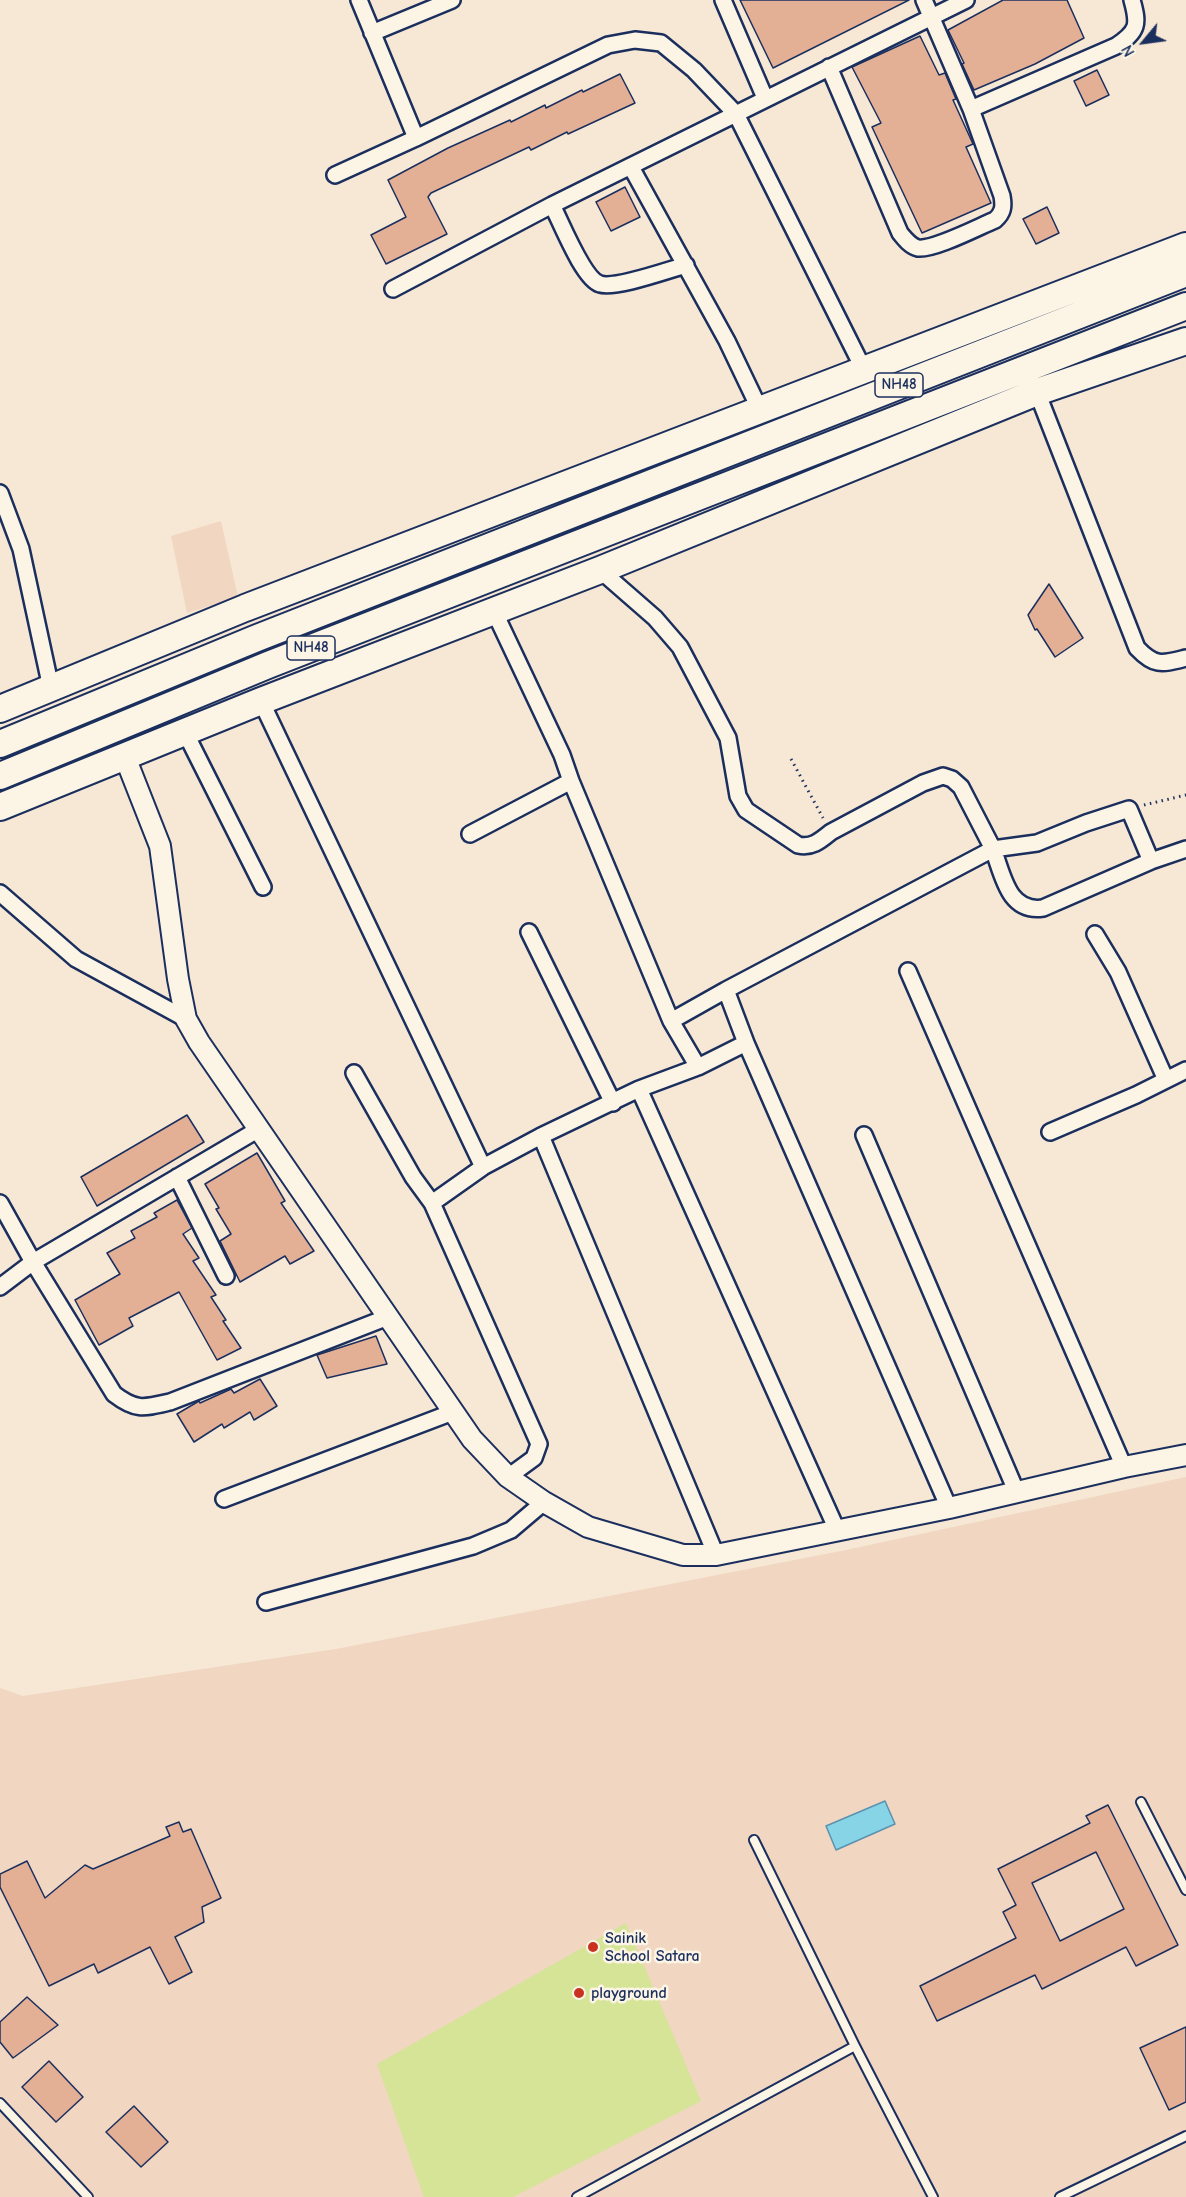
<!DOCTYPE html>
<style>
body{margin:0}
#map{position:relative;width:1186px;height:2197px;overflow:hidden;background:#f7e7d5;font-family:"Comic Neue",sans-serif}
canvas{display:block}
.north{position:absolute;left:1114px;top:12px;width:60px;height:60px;-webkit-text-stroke:4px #fcf5e5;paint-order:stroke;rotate:241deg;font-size:16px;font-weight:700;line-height:24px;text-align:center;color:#1b2f5e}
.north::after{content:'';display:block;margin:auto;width:21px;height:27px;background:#1b2f5e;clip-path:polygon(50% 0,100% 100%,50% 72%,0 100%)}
</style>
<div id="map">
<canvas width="1186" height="2197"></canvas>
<div class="north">N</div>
</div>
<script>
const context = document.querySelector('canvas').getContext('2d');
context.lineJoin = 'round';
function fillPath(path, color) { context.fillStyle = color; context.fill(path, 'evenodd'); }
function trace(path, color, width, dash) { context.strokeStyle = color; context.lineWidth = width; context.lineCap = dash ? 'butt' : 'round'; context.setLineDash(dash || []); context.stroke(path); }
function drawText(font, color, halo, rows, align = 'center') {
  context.font = font + ' "Comic Neue",sans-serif'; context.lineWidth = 5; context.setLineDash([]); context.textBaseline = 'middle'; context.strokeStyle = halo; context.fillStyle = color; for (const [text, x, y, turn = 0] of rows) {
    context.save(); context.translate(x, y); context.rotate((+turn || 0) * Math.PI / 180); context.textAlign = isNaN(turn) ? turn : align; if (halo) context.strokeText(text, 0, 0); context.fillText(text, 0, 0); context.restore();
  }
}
const built = new Path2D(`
 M221,521L238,597L187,613L171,536Z
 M1186,1477V2197H0V1688L23,1696L336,1649L846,1550Z`);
const green = new Path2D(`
 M626,1923L701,2101L513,2197H424L377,2064Z`);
const water = new Path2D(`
 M885,1801L895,1824L836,1850L826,1826Z`);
const building = new Path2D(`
 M740,0H909L773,68Z
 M1003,0H1067L1084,38L1035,64L974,90L962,64L964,63L948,30Z
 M920,36L939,75L945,73L956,99L953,100L973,144L966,147L991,203L922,233L872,127L881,123L852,67Z
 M1097,70L1109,95L1086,106L1074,81Z
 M620,74L635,103L568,134L567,132L531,150L529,147L431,193L428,197L447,234L386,264L371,235L406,217L388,180L448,148L510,120L511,122L545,105L546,108L582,90L583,92Z
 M625,187L640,217L611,231L596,202Z
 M1047,207L1059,233L1036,244L1023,219Z
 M1049,584L1083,638L1055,657L1037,629L1035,630L1028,615Z
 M187,1115L204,1142L97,1206L81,1177Z
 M257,1153L285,1201L281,1203L314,1251L290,1264L285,1256L240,1282L220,1241L231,1234L216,1209L219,1208L205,1184Z
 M177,1200L192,1228L183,1234L199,1258L193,1261L216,1295L211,1297L226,1320L223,1321L241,1348L217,1360L179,1292L129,1318L133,1326L99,1345L75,1300L120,1274L107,1253L135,1238L131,1231L157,1217L154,1213Z
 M376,1336L387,1364L327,1378L317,1355Z
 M260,1379L277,1406L254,1420L250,1412L224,1428L222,1424L194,1442L177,1414L199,1401L200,1403L231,1389L234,1393Z
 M1108,1805L1178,1945L1136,1966L1126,1947L1042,1989L1035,1975L937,2021L920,1986L1016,1938L1003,1912L1016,1905L998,1869L1090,1823L1086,1816ZM1096,1852L1124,1909L1060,1941L1032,1883Z
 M179,1822L183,1832L191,1829L221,1898L202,1907L204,1922L175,1937L192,1972L169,1984L150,1947L98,1973L94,1964L49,1986L0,1887V1874L27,1861L45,1898L85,1865L93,1869L170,1836L166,1827Z
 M27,1997L58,2025L13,2058L0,2042V2022Z
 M1186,2027V2102L1169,2110L1140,2048Z
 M49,2061L83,2097L56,2122L22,2087Z
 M134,2106L168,2142L141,2167L106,2132Z`);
const path = new Path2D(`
 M791,759L823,818
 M1144,805L1186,795`);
const service = new Path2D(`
 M1141,1802L1186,1890
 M754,1840L855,2046L933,2197
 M0,2103L88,2197
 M577,2197L855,2046
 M1060,2197L1186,2136`);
const minor = new Path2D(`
 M359,0L416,138
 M723,0L765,98
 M372,33L452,0
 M829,67L900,233C905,239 910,246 918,248C934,250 978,227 995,220C1003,213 1004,207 1002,196L971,109L924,0
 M971,109L1116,46C1138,31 1139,25 1132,0
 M631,167L727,341L760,410
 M335,175L416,138L608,45L635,40L661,43L694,70L736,114L864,370
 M552,205C561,222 583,279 600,284C615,289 668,270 686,265
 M393,289L552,205L966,0
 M1037,392L1137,648C1155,667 1162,664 1186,658
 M0,493L21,549L51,688
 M600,570L655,618L680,647L728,738L738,796L746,810L798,845C812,848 820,841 831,832L923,783L943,776L952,779L961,787L993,849L1037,843L1086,823L1129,809L1151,861
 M494,611L562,755L571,781L671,1021L698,1067
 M261,701L483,1167
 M185,732L263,887
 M470,834L571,781
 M0,893L76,959L186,1019
 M529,932L613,1103
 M1095,934L1118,972L1166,1080
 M908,971L1124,1467
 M671,1021L726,990L993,849C1003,875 1008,913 1043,908L1151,861L1186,849
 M746,1043L949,1508
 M354,1073L413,1177L432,1203
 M639,1089L837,1530
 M1050,1132L1136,1095L1186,1070
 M864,1135L1017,1493
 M541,1136L716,1555
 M177,1177L226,1276
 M0,1203L33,1262L114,1394C136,1411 144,1408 170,1402L388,1317
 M0,1287L33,1262L259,1129
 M508,1477L534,1458L539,1444L432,1203L483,1167L541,1136L639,1089L698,1067L746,1043L726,990
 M224,1499L453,1412
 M266,1602L473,1546L511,1530L544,1502`);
const tertiary = new Path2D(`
 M125,757L160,846L178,979L186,1019L199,1042L472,1439L508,1477L544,1502L588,1527L683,1555H716L949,1508L1124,1467L1186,1455`);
const trunk = new Path2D(`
 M0,709L245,608L1186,246
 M0,744L257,638L1186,273
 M0,776L268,665L1186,306
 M0,807L261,701L600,570L1037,392L1186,341`);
const markers = [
 [593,1947,6,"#c8321e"],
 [579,1993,6,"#c8321e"]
];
const shields = [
 [899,385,48],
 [311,648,48]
];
const shieldNames = [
 ["NH48",899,385],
 ["NH48",311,648]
];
const poiNames = [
 ["Sainik",605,1938],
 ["School Satara",605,1956],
 ["playground",591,1993]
];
fillPath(built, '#f1d6c2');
fillPath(green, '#d5e497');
fillPath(water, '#87d4e7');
trace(water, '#5c92b0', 1.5);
fillPath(building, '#e3b096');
trace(building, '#1b2f5e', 1.5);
trace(service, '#1b2f5e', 12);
trace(minor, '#1b2f5e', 20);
trace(tertiary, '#1b2f5e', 24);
trace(trunk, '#1b2f5e', 30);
trace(path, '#1b2f5e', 3, [1.5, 4.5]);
trace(service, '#fcf5e5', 8);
trace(minor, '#fcf5e5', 15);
trace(tertiary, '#fcf5e5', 20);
trace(trunk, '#fcf5e5', 26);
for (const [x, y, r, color] of markers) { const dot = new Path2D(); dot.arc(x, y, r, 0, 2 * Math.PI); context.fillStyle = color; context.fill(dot); trace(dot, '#fcf5e5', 2); }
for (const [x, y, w] of shields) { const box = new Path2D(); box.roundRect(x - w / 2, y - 12, w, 24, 4.5); context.fillStyle = '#fcf5e5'; context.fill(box); trace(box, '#1b2f5e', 1.5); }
drawText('bold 15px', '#1b2f5e', null, shieldNames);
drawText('bold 16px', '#1b2f5e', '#fcf5e5', poiNames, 'left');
</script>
